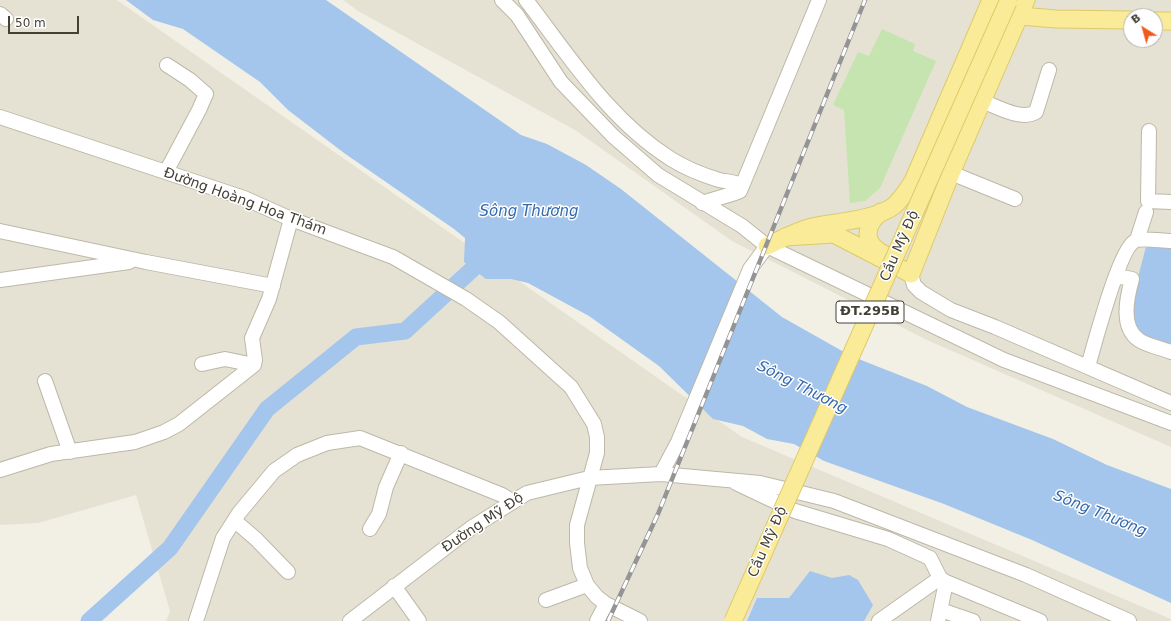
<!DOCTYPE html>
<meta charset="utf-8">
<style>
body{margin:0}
#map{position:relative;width:1171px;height:621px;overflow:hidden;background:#f2f0e5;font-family:"DejaVu Sans",sans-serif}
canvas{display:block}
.north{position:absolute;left:1123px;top:8px;width:40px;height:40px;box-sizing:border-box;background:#fff;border:1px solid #b4b3ae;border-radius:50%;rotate:323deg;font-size:11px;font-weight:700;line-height:16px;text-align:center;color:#444035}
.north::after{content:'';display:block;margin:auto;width:14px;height:18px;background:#ef5b1f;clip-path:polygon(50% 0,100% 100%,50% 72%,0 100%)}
.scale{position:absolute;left:8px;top:16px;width:71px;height:18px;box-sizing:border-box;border:2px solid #444035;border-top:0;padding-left:5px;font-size:12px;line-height:14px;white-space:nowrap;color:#444035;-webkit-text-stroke:3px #fff;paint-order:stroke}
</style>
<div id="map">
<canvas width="1171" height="621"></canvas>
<div class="north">B</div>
<div class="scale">50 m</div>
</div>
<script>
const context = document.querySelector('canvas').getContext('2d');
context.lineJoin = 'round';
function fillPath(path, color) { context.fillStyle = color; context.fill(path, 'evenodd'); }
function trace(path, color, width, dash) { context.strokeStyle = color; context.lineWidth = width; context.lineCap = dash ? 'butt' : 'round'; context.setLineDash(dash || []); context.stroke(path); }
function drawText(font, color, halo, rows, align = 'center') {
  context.font = font + ' "DejaVu Sans",sans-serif'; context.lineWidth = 3; context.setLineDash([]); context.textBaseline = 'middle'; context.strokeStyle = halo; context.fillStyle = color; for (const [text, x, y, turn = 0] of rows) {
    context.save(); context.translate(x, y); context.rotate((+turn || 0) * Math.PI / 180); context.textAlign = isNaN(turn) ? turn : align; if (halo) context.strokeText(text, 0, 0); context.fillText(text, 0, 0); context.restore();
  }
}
const residential = new Path2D(`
 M0,0H117L742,437L1171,619V621H166L170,611L136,495L38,523L0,525Z
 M343,0H1171V447L927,340L732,241L575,130L358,11ZM1131,16H1155V40H1131Z`);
const green = new Path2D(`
 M882,29L915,44L913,51L936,61L880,188L865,201L850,203L844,110L833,105L858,52L869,56Z`);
const water = new Path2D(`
 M126,0H326L521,135L547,144L586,165L621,189L782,317L851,356L927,386L967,407L1053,439L1107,465L1171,489V603L1032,540L944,504L824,461L794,444L767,439L743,426L713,419L659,366L589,316L528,283L511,279H486L464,262L465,238L454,229L344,153L288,110L260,82L183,29L153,20Z
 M1171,241V356L1143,350L1127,319L1147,243Z
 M810,571L832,578L849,575L858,580L873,605L864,621H747L757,598H789Z`);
const river = new Path2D(`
 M89,621L170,548L267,409L356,337L405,331L490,253`);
const minor = new Path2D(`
 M502,0L517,15L561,82L613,136L658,175L742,226L767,246L1004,360L1171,423
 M526,0C570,57 609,120 671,159C685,168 703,175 719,180C727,182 735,181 742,186L740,191L735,193L702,203
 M0,14L6,19
 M982,101C998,107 1021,121 1036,112L1049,70
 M0,117L244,198L291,219L393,257L466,299L499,322L571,387L594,424L597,437V453L577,525V543L580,568L587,585L597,597L606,604L640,621
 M1149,131L1148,201L1171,202
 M166,172L199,110L206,94L190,80L167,65
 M951,173L1015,199
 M742,186L819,0
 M0,231L146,262L273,286
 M1137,240L1146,212
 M911,274L914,285L921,292L951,310L995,327L1171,403
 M1116,276L1132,279C1127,297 1120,327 1139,340C1148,346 1161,348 1171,352
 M0,280L129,262
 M202,364L225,359L254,365
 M1088,366C1094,347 1120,244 1137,240C1146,238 1162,241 1171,241
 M45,381L70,452
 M0,470L51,454L135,442L164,432L179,424L254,365L255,360L252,338L269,299L291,219
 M661,474L678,442L750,269L767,246
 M736,483L795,511L888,539L930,558L940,578L946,582L1040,621
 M235,521L256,539L288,572
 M370,529L379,514L386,487L401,453
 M394,586L419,621
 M546,600L587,585
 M941,610L973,621
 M196,621L223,538L239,513L274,471L297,455L327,443L360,438L502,495L512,501
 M350,621L471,528L527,493L589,478L661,474L760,483L834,501L1026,575L1129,621
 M597,621L606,604
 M879,621L940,578
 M938,621L946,582`);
const major = new Path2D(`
 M1020,16L1056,19L1131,20
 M1155,21H1171
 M881,212C863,227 863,245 886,255
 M785,237L834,234L911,274L951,173L1026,0
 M767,246C782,239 796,231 812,227C835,222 877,220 895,205C902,198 908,189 913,181L991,0`);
const rail = new Path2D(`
 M608,621L658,514L865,0`);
const majorBridge = new Path2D(`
 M733,621L1008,2`);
const shields = [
 [870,312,68]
];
const shieldNames = [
 ["ĐT.295B",870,312]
];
const streetNames = [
 ["Đường Hoàng Hoa Thám",245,202,20],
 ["Cầu Mỹ Độ",900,246,-66],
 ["Đường Mỹ Độ",483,523,-34],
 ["Cầu Mỹ Độ",768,542,-66]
];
const waterNames = [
 ["Sông Thương",529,212],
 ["Sông Thương",802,388,27],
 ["Sông Thương",1100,514,22]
];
fillPath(residential, '#e5e2d4');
fillPath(green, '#c5e4b0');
fillPath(water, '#a4c5ec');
trace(river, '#a4c5ec', 17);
trace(minor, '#bdb8a8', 16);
trace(major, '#ddca68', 19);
trace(minor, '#fff', 14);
trace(major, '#f9eb97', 17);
trace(rail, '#949494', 4.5);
trace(rail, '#fff', 3, [9]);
trace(majorBridge, '#ddca68', 19, []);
trace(majorBridge, '#f9eb97', 17);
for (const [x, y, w] of shields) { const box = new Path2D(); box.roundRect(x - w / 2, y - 11, w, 22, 3); context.fillStyle = '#fff'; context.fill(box); trace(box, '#444035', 1); }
drawText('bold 13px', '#444035', null, shieldNames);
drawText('14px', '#444035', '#fff', streetNames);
drawText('italic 15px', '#3468aa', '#fff', waterNames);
</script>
